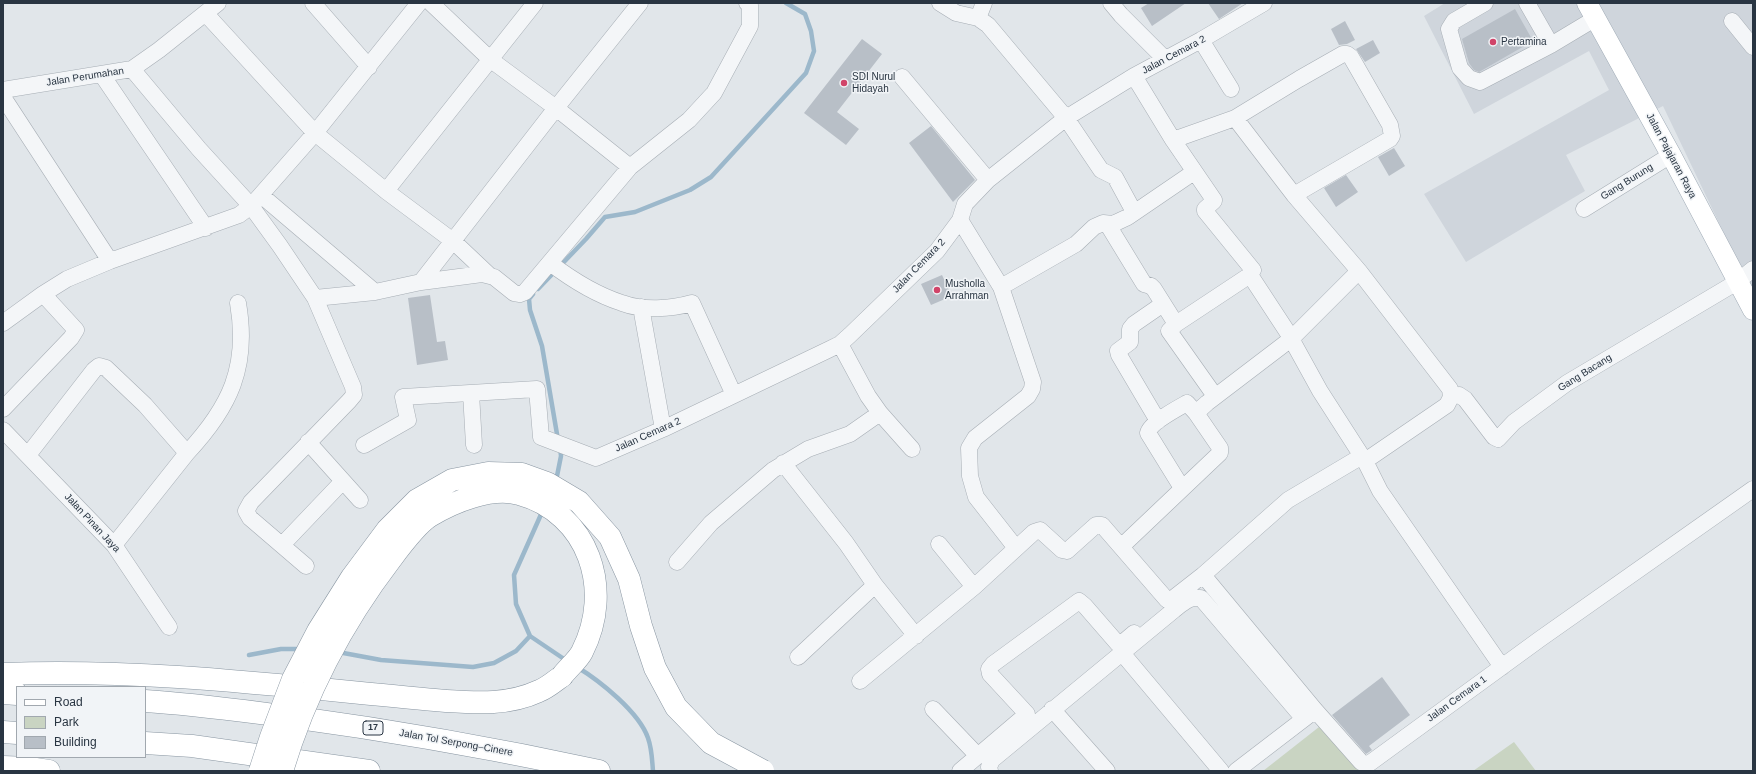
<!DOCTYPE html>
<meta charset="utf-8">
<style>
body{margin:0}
#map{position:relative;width:1756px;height:774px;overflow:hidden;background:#e1e6ea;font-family:Arial,sans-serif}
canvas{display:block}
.frame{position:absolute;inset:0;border:4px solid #293542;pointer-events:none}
.legend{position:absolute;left:16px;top:686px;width:130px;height:72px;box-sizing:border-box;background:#f1f4f7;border:1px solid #a1a8af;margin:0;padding:5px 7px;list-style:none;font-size:12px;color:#293542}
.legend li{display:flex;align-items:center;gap:8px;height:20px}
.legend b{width:20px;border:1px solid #a1a8af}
</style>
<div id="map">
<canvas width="1756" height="774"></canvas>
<div class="frame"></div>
<ul class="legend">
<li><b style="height:5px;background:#fff"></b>Road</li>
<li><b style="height:11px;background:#c9d4c2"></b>Park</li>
<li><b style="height:11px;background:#b8bfc7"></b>Building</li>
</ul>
</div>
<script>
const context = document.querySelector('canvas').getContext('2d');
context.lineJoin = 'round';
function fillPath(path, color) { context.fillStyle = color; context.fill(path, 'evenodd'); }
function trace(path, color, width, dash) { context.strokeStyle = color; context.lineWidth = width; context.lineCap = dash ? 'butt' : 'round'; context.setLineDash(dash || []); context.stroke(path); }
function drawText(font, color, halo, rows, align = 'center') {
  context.font = font + ' Arial,sans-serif'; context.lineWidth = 3; context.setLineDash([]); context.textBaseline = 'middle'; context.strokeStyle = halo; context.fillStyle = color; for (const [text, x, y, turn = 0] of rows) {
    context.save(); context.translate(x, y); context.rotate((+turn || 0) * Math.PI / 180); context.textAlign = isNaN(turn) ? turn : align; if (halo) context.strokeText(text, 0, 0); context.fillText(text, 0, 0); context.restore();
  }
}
const built = new Path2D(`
 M1445,3H1753V294L1663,106L1566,155L1585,191L1466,262L1424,194L1609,90L1589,51L1474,114L1424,16Z`);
const green = new Path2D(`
 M1319,727L1360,771H1263Z
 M1514,742L1536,771H1473Z`);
const stream = new Path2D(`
 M538,289L586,239L605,217L635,212L690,190L711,177L806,73L814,51L811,31L805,14L786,3
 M533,294L529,299L530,310L542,346L558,440
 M556,481L561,456L560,447
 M543,510L514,575L516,604L530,636L567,661
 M338,652L381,660L473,667L494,663L516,651L530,636
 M249,655L281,649H301
 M577,667C600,681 639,712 648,738C652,749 652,760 653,771`);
const building = new Path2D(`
 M1149,3H1186L1152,26L1141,8Z
 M1208,3H1243L1219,19Z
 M1515,9L1533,41L1479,72L1474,70L1469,63L1462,39Z
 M1345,21L1355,40L1347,44L1339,45L1331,29Z
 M862,39L882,54L837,112L859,129L846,145L804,113Z
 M1373,40L1380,53L1365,62L1356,49Z
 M931,126L975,180L953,202L909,143Z
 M1394,148L1405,166L1389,176L1378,157Z
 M1346,175L1358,192L1336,207L1324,188Z
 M942,275L952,296L931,305L921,284Z
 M430,295L437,342L445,341L448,360L417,365L408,298Z
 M1382,677L1410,715L1369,746L1372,750L1366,754L1332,715Z`);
const minor = new Path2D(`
 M313,3L369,67
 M431,3L491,60L556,108L630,167
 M940,3L956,13L978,18
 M984,3L978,18L988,25L1066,118L1101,170L1115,177L1134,212
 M1111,3L1121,15L1165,59
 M1485,3L1454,21L1449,29L1460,68L1469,78L1480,82L1551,45L1596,18
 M1527,3L1551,45
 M206,14L315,133L386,191L453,241L489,275
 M1732,21L1753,47
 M1201,40L1231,89
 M132,69L199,149L251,206L280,246L315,298L353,387L354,395L349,401L251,502L246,511L250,518L306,566
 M102,75L206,228
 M1134,76L1173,140L1214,200V201L1205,209V211L1253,270L1250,275L1288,333L1320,391L1365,461L1380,491L1502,667
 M902,77L988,180
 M3,90L132,69L159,50L218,3
 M3,97L110,261
 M1235,118L1294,195L1359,271L1450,389L1451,397L1447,405L1365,461
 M1173,140L1235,118L1299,79L1343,54H1347L1351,57L1390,125L1392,136L1390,139L1294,195
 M386,191L535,3
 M262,196L375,292
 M1584,209L1671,155
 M960,220L1001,287L1033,382L1032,389L1028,396L975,438L969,448L970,476L976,497L1016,548
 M1108,225L1144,284L1151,286L1154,289L1176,324L1169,331L1215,396
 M550,263C571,279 597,295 622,303C643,311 671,309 692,303L734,395
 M421,282L556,108L640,3
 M1001,287L1076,244L1094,227L1103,223L1113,224L1128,217L1194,172
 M315,298L375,292L421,282L482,274L494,277L514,293L520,294L525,292L630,167L689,120L714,93L750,26V5L747,3
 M641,307L663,429
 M3,323L43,294L67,279L110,261L239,215L251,206L315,133L419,3
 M1176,324L1250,275
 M840,344L868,396L880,413L912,449
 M471,393L474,445
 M1451,397L1459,395L1465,399L1494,437L1498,439L1514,422L1567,383L1737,282L1753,269
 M3,409L71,338L76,330L43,294
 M1158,421L1119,355L1118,351L1130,342V329L1134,324L1163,304
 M3,430L114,545L169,627
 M308,442L360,500
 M364,445L408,420L403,397L537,389L541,437L596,458L663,429L830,349L840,344L850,335L937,251L960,220L965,204L988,180L1066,118L1134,76L1201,40L1264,3
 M187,453C230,407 249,367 238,303
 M28,455L94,370L99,366L106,368L145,405L187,453L114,545
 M783,463L846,543L875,585L916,636
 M1182,488L1148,433C1150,423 1178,408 1187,403L1196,413
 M939,544L974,587
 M282,545L343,481
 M1122,546L1220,453V448L1196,413L1207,403L1291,339L1359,271
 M677,562L711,523L773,470L808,449L850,434L880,413
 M1203,575L1315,710L1361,762L1365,764L1370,763L1540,639L1753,489
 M1122,653L1221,771
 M798,657L875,585
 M860,681L974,587L1034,532L1040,530L1062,550L1067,551L1096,525H1102L1167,600H1171L1203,575L1288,500L1362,456
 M933,709L978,756
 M1052,709L1107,771
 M960,771L1027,714L990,674L989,669L993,664L1079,601L1085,606L1118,644H1121L1134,633
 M990,771L989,767L992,760L1174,610C1183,603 1190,596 1201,598L1304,719
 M1236,771L1313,712`);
const major = new Path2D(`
 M1587,3L1671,155L1753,310`);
const highway = new Path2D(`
 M3,674C151,668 299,688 446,701C478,703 509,705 539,691C547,688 555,681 562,676
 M3,693L17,694
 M145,701C194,704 243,711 292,717C395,731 497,749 599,771
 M3,732L17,733
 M145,743L192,746L369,771
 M3,767L29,768L49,771`);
const highwayBridge = new Path2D(`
 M260,771L271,737L293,679L318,631L352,577L387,530L417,500L452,480L488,473L522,474L547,483L579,502L610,537L629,579L641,626L655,668L676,707L711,743L763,771
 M282,771C305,694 342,623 391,559C400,547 417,524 430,516C453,502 492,486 519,494C589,513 614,590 582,652C578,660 568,668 562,676`);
const markers = [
 [1493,42,4,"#d14469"],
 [844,83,4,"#d14469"],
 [937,290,4,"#d14469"]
];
const shields = [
 [373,728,20]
];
const shieldNames = [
 ["17",373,728]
];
const poiNames = [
 ["Pertamina",1501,42],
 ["SDI Nurul",852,77],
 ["Hidayah",852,89],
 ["Musholla",945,284],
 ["Arrahman",945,296]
];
const streetNames = [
 ["Jalan Cemara 2",1174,55,-28],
 ["Jalan Perumahan",85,77,-9],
 ["Jalan Pajajaran Raya",1671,156,62],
 ["Gang Burung",1627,182,-32],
 ["Jalan Cemara 2",919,266,-46],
 ["Gang Bacang",1585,373,-32],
 ["Jalan Cemara 2",648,435,-24],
 ["Jalan Pinan Jaya",92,523,47],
 ["Jalan Cemara 1",1457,699,-36],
 ["Jalan Tol Serpong–Cinere",456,743,10]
];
fillPath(built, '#cfd5dc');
fillPath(green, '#c9d4c2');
trace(stream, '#9cb8cb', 4.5);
fillPath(building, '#b8bfc7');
trace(minor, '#a6adb4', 17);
trace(major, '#a0abb6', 21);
trace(highway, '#8895a1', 23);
trace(minor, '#f4f6f8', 16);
trace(major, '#fff', 20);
trace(highway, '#fff', 22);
trace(highwayBridge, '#8895a1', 23, []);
trace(highwayBridge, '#fff', 22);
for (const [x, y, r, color] of markers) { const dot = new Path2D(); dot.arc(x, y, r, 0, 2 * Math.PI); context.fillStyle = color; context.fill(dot); trace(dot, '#f1f4f7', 1.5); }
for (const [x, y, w] of shields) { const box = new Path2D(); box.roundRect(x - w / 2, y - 7, w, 14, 3); context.fillStyle = '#f1f4f7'; context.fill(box); trace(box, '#293542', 1); }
drawText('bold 9px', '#293542', null, shieldNames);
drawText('10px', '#293542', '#f1f4f7', poiNames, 'left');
drawText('10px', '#293542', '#f1f4f7', streetNames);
</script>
